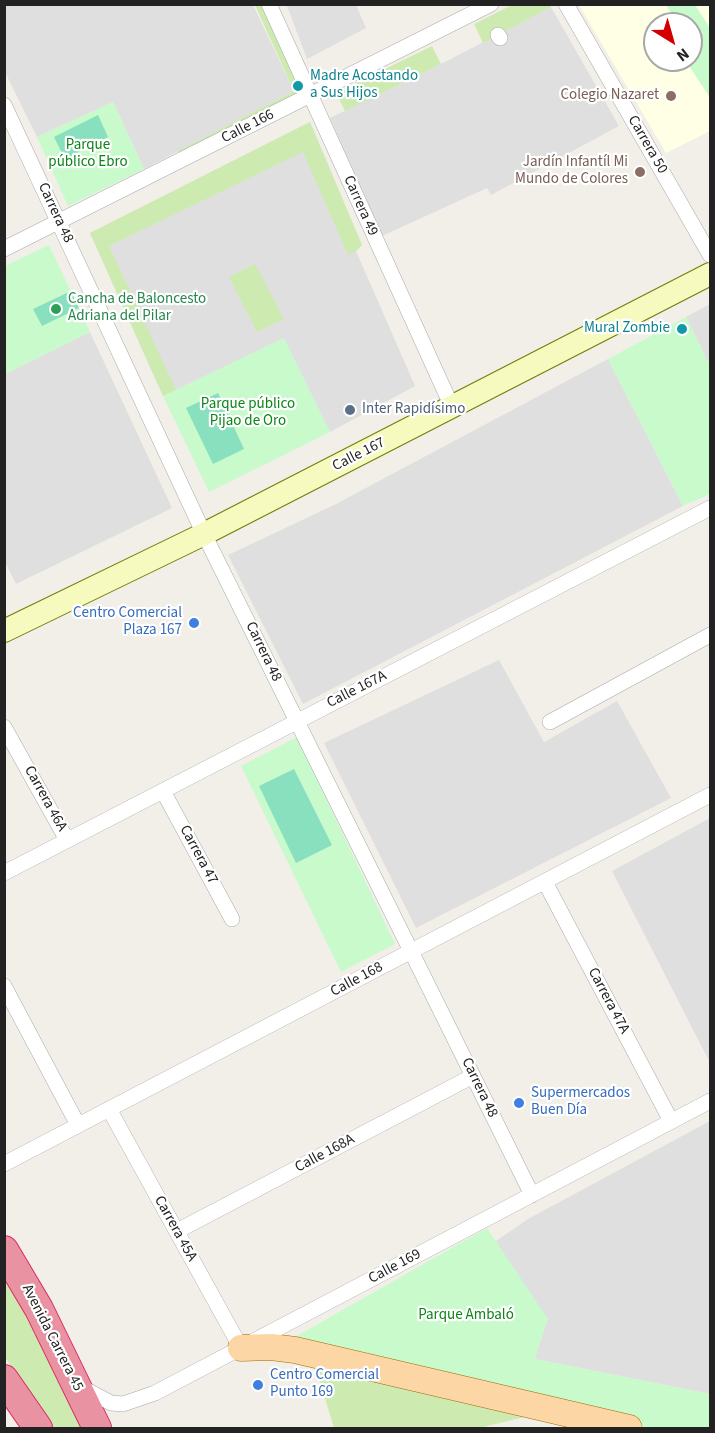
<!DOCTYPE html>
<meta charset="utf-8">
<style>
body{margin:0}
#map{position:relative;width:715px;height:1433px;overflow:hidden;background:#f2efe9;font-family:"Source Sans 3",sans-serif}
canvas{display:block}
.frame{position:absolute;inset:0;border:6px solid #222;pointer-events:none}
.north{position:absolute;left:643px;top:12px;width:60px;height:60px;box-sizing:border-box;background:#fff;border:2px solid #a7a7a7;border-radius:50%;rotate:143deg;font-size:16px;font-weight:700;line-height:24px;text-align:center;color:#222}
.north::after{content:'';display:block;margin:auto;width:21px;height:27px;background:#d40000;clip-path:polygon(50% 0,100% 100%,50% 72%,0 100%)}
</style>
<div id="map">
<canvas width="715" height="1433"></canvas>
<div class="frame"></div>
<div class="north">N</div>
</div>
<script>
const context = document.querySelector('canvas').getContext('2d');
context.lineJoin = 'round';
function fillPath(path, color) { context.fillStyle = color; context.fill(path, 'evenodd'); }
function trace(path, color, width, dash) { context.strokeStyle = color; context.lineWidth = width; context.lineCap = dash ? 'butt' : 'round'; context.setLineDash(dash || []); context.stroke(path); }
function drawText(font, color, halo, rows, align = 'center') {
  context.font = font + ' "Source Sans 3",sans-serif'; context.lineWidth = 4.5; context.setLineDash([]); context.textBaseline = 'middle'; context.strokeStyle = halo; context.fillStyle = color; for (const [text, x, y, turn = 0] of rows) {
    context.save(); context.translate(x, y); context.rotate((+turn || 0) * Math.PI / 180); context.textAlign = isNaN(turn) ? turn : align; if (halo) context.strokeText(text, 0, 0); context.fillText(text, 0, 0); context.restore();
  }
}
const residential = new Path2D(`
 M290,4L356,5L366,28L307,59L287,6Z
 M4,5H253L294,91L144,169L113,102L37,137L5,72Z
 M551,7L619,126L491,195L487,188L382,236L330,118L441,64Z
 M310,122L362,245L356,251L415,386L330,432L283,339L163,396L90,233Z
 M710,304V366L686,317Z
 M90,332L172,508L16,584L5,562V374Z
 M608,359L683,506L303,704L228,555L334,505Z
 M499,660L544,742L617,701L671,798L416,928L324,743Z
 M710,818V1063L612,871Z
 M710,1121V1394L535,1359L496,1241L528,1219Z`);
const education = new Path2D(`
 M579,5H710V131L666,153ZM655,24H691V60H655Z`);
const grass = new Path2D(`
 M255,5H262L305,92L181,156L178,151L294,91Z
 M512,5H550L551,7L483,43L474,24Z
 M432,46L441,64L345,111L336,93Z
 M310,122L362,245L356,251L348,255L303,152L109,246L176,390L163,396L90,233Z
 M255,264L284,319L257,332L229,277Z
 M4,1266L86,1428H51L5,1357Z
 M316,1369L529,1416L479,1428H334Z`);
const park = new Path2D(`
 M666,5H695L710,28V95L709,96L685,60H691V24H678Z
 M113,102L144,169L68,206L37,137Z
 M49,245L90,332L5,374V266Z
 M686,317L710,366V494L683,506L608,359Z
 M284,338L330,432L209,492L163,396Z
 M297,737L395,944L341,972L241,766Z
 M487,1228L548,1319L535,1359L710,1394V1428H652L516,1398L295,1337Z`);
const pitch = new Path2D(`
 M98,115L108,137L65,159L54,137Z
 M71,291L79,308L42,326L33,309Z
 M218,393L244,449L213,464L186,408Z
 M294,769L332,845L296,863L259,786Z`);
const street = new Path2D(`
 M269,4L452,407
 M566,4L710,255
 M498,35L500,38
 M4,105L204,534L532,1195
 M4,249L491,4
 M550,722L710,635
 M4,727L67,840
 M163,791L232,919
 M4,873L710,508
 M545,882L671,1121
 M4,986L78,1125
 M109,1109L241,1348
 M4,1164L710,795
 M177,1231L473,1076
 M81,1387L111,1403L123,1404L155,1393L710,1101`);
const secondary = new Path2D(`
 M4,631L204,534L710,274`);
const primary = new Path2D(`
 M241,1348L271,1347L295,1350L629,1428`);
const highway = new Path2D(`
 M4,1250L39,1309L97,1428
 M4,1379L38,1428`);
const markers = [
 [298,86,6,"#0f9aa8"],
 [671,96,6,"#8d6e63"],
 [640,172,6,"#8d6e63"],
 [56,309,6,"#2e9e5b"],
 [682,329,6,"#0f9aa8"],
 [350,410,6,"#5c6f8a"],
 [194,623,6,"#3f7fe0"],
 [519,1103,6,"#3f7fe0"],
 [258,1385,6,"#3f7fe0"]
];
const cultureNames = [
 ["Madre Acostando",310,77],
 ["a Sus Hijos",310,94],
 ["Mural Zombie",670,329,"right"]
];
const educationNames = [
 ["Colegio Nazaret",659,96],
 ["Jardín Infantíl Mi",628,163],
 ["Mundo de Colores",628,180]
];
const streetNames = [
 ["Calle 166",248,127,-27],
 ["Carrera 50",647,145,60],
 ["Carrera 49",360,206,66],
 ["Carrera 48",55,213,65],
 ["Calle 167",359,455,-27],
 ["Carrera 48",263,652,64],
 ["Calle 167A",357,690,-27],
 ["Carrera 46A",45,799,61],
 ["Carrera 47",198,855,62],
 ["Calle 168",357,980,-28],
 ["Carrera 47A",608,1001,62],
 ["Carrera 48",479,1088,64],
 ["Calle 168A",325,1154,-28],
 ["Carrera 45A",175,1229,61],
 ["Calle 169",395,1267,-28],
 ["Avenida Carrera 45",52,1338,63]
];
const parkNames = [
 ["Parque",88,146],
 ["público Ebro",88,163],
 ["Parque público",248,405],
 ["Pijao de Oro",248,422],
 ["Parque Ambaló",466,1316]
];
const leisureNames = [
 ["Cancha de Baloncesto",68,300],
 ["Adriana del Pilar",68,317]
];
const serviceNames = [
 ["Inter Rapidísimo",362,410]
];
const shopNames = [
 ["Centro Comercial",182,614,"right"],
 ["Plaza 167",182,631,"right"],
 ["Supermercados",531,1094],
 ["Buen Día",531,1111],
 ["Centro Comercial",270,1376],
 ["Punto 169",270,1393]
];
fillPath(residential, '#e0dfdf');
fillPath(education, '#ffffe5');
fillPath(grass, '#cdebb0');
fillPath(park, '#c8facc');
fillPath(pitch, '#88e0be');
trace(street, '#a9a9a9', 16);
trace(secondary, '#707d05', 24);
trace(primary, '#a06b00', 27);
trace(highway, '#dc2a67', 30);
trace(street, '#fff', 15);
trace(secondary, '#f7fabf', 22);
trace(primary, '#fcd6a4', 26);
trace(highway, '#e892a2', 28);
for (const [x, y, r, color] of markers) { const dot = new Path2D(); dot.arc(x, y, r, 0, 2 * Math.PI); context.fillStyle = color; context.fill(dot); trace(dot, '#fff', 2); }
drawText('15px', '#0d838f', '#fff', cultureNames, 'left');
drawText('15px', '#785e54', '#fff', educationNames, 'right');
drawText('15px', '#222', '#fff', streetNames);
drawText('15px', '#0c8416', '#fff', parkNames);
drawText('15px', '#27864d', '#fff', leisureNames, 'left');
drawText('15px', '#4e5e75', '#fff', serviceNames, 'left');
drawText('15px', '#366cbe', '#fff', shopNames, 'left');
</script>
